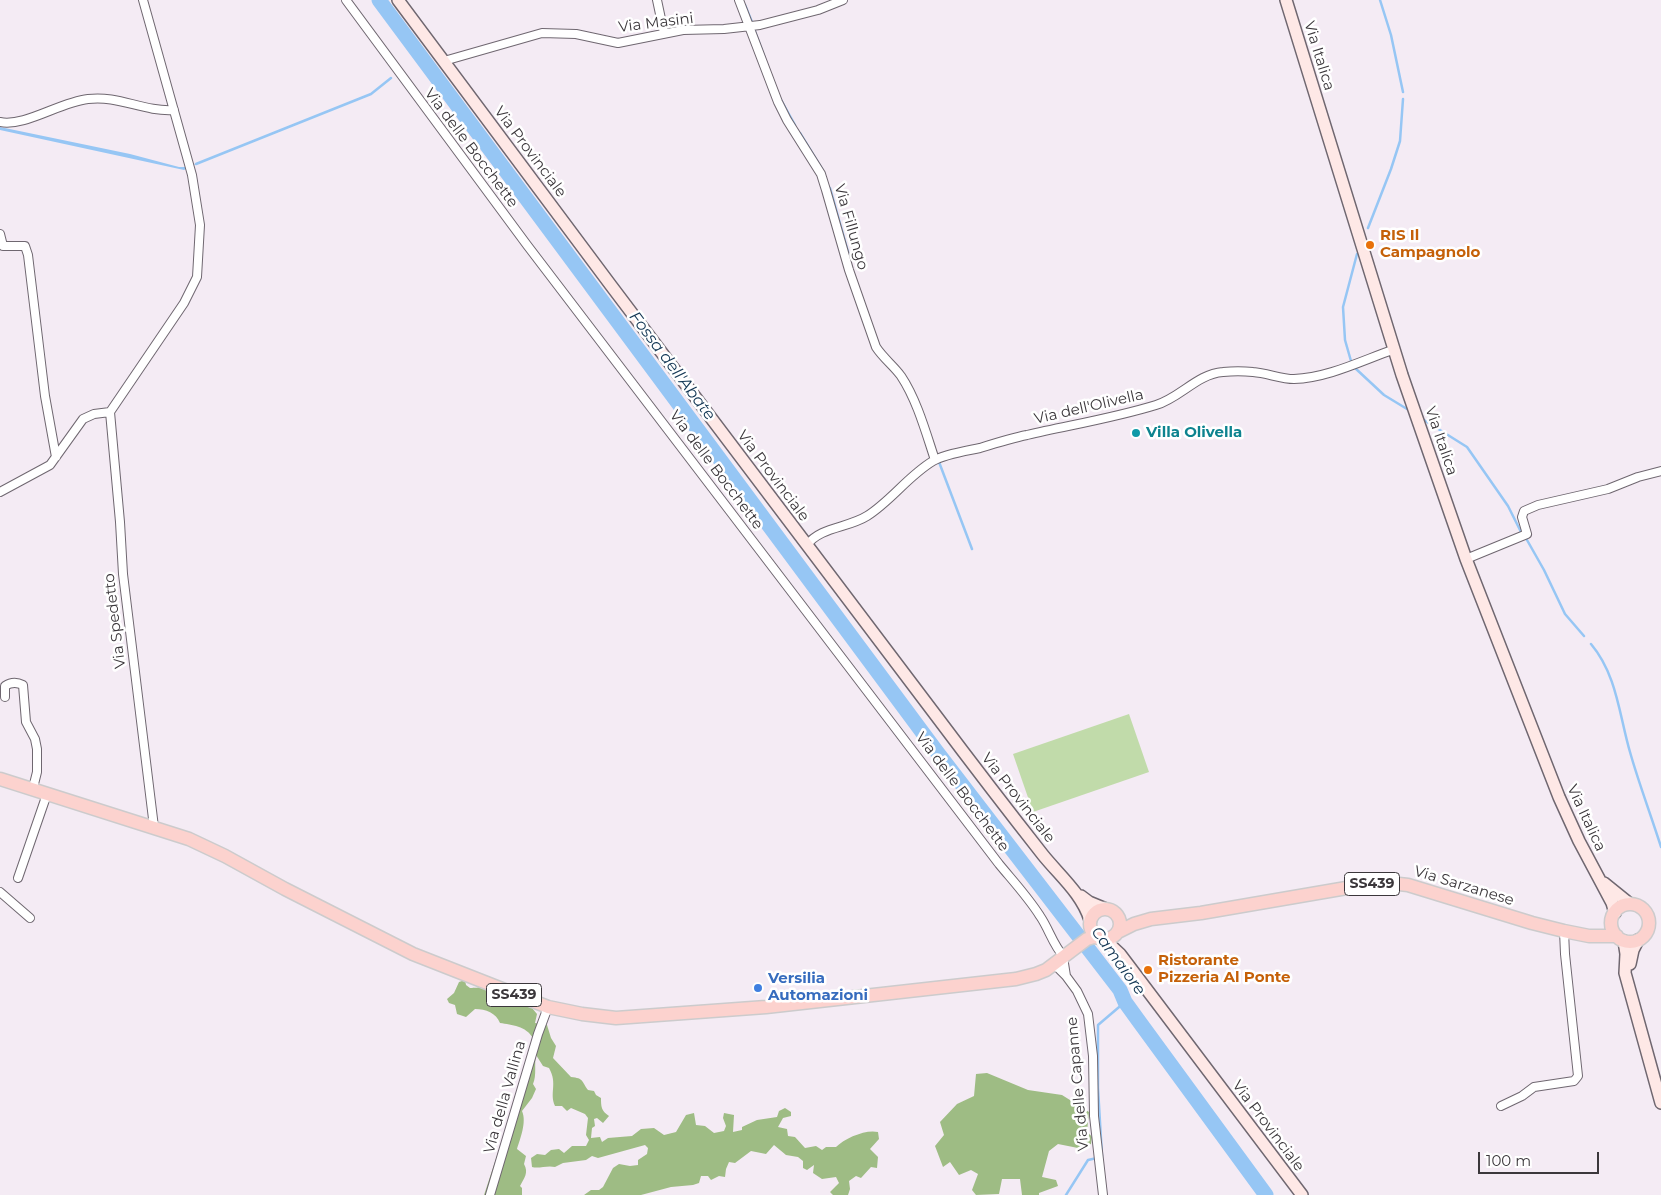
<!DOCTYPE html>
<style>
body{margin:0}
#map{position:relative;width:1661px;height:1195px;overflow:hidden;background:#f4ebf4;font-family:Montserrat,sans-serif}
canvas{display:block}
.scale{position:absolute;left:1478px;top:1152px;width:121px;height:22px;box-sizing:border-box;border:2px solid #3b373b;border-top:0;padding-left:6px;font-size:15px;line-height:18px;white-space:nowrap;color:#3b373b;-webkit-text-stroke:4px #fff;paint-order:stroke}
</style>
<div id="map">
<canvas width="1661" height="1195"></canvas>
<div class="scale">100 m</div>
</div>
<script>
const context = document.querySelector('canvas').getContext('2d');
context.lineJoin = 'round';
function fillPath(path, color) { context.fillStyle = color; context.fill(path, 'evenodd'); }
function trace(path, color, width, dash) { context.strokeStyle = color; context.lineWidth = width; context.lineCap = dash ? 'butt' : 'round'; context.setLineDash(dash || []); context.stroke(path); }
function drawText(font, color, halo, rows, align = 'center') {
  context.font = font + ' Montserrat,sans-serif'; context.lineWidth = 5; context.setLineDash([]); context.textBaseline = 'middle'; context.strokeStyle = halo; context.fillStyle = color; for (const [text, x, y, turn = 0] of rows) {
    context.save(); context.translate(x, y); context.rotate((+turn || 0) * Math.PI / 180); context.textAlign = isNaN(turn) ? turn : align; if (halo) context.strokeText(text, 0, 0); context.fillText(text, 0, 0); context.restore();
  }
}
const green = new Path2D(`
 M1129,714L1149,772L1033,812L1013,754Z`);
const forest = new Path2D(`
 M465,980L466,985L470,988C482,988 478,986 490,991C498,994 501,989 506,1000L511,998L522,1001V1005L532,1008L537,1014L535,1023L547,1025L551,1038L556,1046L553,1058L571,1077C584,1078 582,1082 588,1090L594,1091L596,1095L601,1098C601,1106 601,1111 609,1116L603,1123L597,1118L594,1119L595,1126L592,1128L591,1138L600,1137L602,1142L608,1138L632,1136L641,1129L654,1128L664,1135L676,1132L686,1115L694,1113L696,1125L705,1126L714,1133L724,1131L726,1126L723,1118L724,1113L734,1115L733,1132L742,1130V1127L757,1120L777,1117L779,1111L785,1108L791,1112V1116L783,1118L778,1127L787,1129L788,1136L795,1137L805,1148L816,1146L822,1150L826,1147H836C845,1138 866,1129 878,1132L879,1139L870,1149L878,1157L877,1168L871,1167L861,1178L856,1176L849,1181L850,1189L848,1195H833L830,1192L839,1183L836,1177L822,1179L813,1173L814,1165L807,1170L803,1168V1161L798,1157L786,1155L774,1145L766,1154L751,1151L735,1163L729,1162L726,1169L725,1177L719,1176L711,1180L708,1176H701L699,1183L693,1185L671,1187L641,1195H584L591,1190H599L603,1187L613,1168L619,1164L630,1166L638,1165V1160L647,1154L648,1148L645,1145L598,1158L592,1156L586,1160L563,1163L555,1167C547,1165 539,1169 532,1167L531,1158L537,1154L545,1155L551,1150L559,1149L564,1153L572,1146H586L589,1140L586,1135L588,1118L585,1114L571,1108L567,1111L562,1106H555C549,1093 558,1084 549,1068L543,1066L536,1055C534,1064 537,1075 533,1084L536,1089L532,1098L522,1111C527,1122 520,1139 517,1149L526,1156L524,1164C529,1173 524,1178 520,1186L522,1188V1195H484L515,1101L533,1038C526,1026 512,1025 500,1023C496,1013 486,1009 475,1009L466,1017L457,1014L455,1005L449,1003L447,999L454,993L459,982Z
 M987,1073L1028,1090L1062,1095L1089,1112L1087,1131L1092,1137L1091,1144L1078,1148L1058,1144L1049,1151L1042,1177L1056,1180L1058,1186L1039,1193V1195H1022L1020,1179H1002L999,1194L976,1195L972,1190L978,1174L971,1170L959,1175L950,1162L943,1167L935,1146L944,1135L940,1122L957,1104L974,1096L976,1074Z`);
const water = new Path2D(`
 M0,127L130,154L179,167H184L196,164L184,170L0,130Z`);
const stream = new Path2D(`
 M1380,0L1391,35L1403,92
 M745,5L752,22
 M754,29L764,56
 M780,98L795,125
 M800,133L822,169
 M196,164L371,94L391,78
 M830,188L850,259
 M1368,228L1391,169L1400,141L1403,99
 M1351,361L1345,340L1343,307L1357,254
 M1355,368L1384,395L1407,409
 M1424,420L1467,447L1508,506L1522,534
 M939,462L972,549
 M1527,540L1544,570L1565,614L1584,636
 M1591,644C1617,675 1619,714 1630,752C1639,784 1651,815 1661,847
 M1102,1156L1098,1088V1025L1125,1002
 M1066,1195L1088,1160L1097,1158`);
const river = new Path2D(`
 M379,0L937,752L1120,990L1125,1002L1138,1020L1266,1195`);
const minor = new Path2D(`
 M346,0L527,245L999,864C1013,881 1028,897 1040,916C1049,929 1053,945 1064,957
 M657,0L664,33
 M739,0L778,102L787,120L821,174L826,190L849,270L876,347C883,358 894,366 901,376C917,400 926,433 935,460
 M444,61L542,33L576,34L618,43L683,30L724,29L760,25L818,10L843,0
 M0,122C25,127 60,102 88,99C119,95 143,112 174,110
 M0,234L3,246H25L28,255L45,396L56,457
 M110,412L184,303L197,277L200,225L192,175L143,0
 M110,412L120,522L123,574L154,827
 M0,492L50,465L83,419L94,414L110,412
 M807,545C820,527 848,528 867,516C891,501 908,476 933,461C945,454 966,451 980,448C996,443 1012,438 1027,435C1070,425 1114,418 1156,405C1180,398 1197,374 1223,372C1232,371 1244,371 1253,372C1267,373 1281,379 1294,379C1328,378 1363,360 1395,349
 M1466,559L1527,534L1522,517L1524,511L1538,505L1608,489L1638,477L1661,471
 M5,697V686C11,682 17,682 23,685L26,722L35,739L37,749V772L33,788
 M18,878L47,794
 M0,892L30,918
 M1054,964L1066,976L1063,957
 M1066,976L1077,991L1088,1014L1093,1056L1094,1116L1103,1195
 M1501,1106L1522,1096L1534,1087L1574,1081L1578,1076L1565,954L1564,931
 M490,1195L538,1034L548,1007`);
const secondary = new Path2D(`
 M398,0C575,239 754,476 934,713C970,761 1006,808 1043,855C1060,876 1082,894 1090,920
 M1286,0L1402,375L1466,559L1559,797L1579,841L1612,903L1615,913
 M1604,883L1630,904
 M1081,896L1089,902L1106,909
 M1104,939L1120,954L1302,1195
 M1624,941L1626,954L1625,973L1661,1103
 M1630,964L1633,950L1638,940`);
const primary = new Path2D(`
 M0,779L189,839L225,856L285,889L413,954L548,1007L582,1014L616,1018L766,1007L1016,979L1036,974L1046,970L1087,939L1094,937L1099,938
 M1611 923a19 19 0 1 1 38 0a19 19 0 1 1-38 0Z
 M1090 924a15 15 0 1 1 30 0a15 15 0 1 1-30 0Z
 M1118,932L1134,924L1151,919L1201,913L1364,885L1390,883L1408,885L1532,923L1564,931L1589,936H1617`);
const markers = [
 [1370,245,5,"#e8710a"],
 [1136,433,5,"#0f9aa8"],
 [1148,970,5,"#e8710a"],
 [758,988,5,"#3f7fe0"]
];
const shields = [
 [1372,884,55],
 [514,995,55]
];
const shieldNames = [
 ["SS439",1372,884],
 ["SS439",514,995]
];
const streetNames = [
 ["Via Masini",656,23,-7],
 ["Via Italica",1319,56,73],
 ["Via delle Bocchette",471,148,53],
 ["Via Provinciale",530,152,53],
 ["Via Fillungo",851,227,74],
 ["Via dell'Olivella",1089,407,-13],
 ["Via Italica",1441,441,71],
 ["Via delle Bocchette",716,470,53],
 ["Via Provinciale",773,476,53],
 ["Via Spedetto",115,621,-97],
 ["Via delle Bocchette",962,792,53],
 ["Via Provinciale",1018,798,52],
 ["Via Italica",1586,818,65],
 ["Via Sarzanese",1464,886,17],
 ["Via delle Capanne",1078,1084,-95],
 ["Via della Vallina",505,1097,-74],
 ["Via Provinciale",1268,1126,53]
];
const foodNames = [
 ["RIS Il",1380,236],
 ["Campagnolo",1380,253],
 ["Ristorante",1158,961],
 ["Pizzeria Al Ponte",1158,978]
];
const cultureNames = [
 ["Villa Olivella",1146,433]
];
const shopNames = [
 ["Versilia",768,979],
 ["Automazioni",768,996]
];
const waterNames = [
 ["Fossa dell'Abate",672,366,53],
 ["Camaiore",1118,961,54]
];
fillPath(green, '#c1dbaa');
fillPath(forest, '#9ebc84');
fillPath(water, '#96c6f4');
trace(stream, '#96c6f4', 2.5);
trace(river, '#96c6f4', 15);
trace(minor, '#6f6770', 10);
trace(secondary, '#6f6770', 14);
trace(primary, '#cccbcc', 15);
trace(minor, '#fff', 8);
trace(secondary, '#fee8e6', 11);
trace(primary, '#fcd2ce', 12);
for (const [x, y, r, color] of markers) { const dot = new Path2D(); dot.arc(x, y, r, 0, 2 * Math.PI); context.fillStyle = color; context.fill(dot); trace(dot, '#fff', 2); }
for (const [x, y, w] of shields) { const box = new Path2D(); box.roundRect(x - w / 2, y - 11.5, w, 23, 4); context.fillStyle = '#fff'; context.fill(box); trace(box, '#3b373b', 1); }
drawText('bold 14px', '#3b373b', null, shieldNames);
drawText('15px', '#3b373b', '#fff', streetNames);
drawText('bold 15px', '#c56008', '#fff', foodNames, 'left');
drawText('bold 15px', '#0d838f', '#fff', cultureNames, 'left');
drawText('bold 15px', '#366cbe', '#fff', shopNames, 'left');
drawText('italic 16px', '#103452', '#fff', waterNames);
</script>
